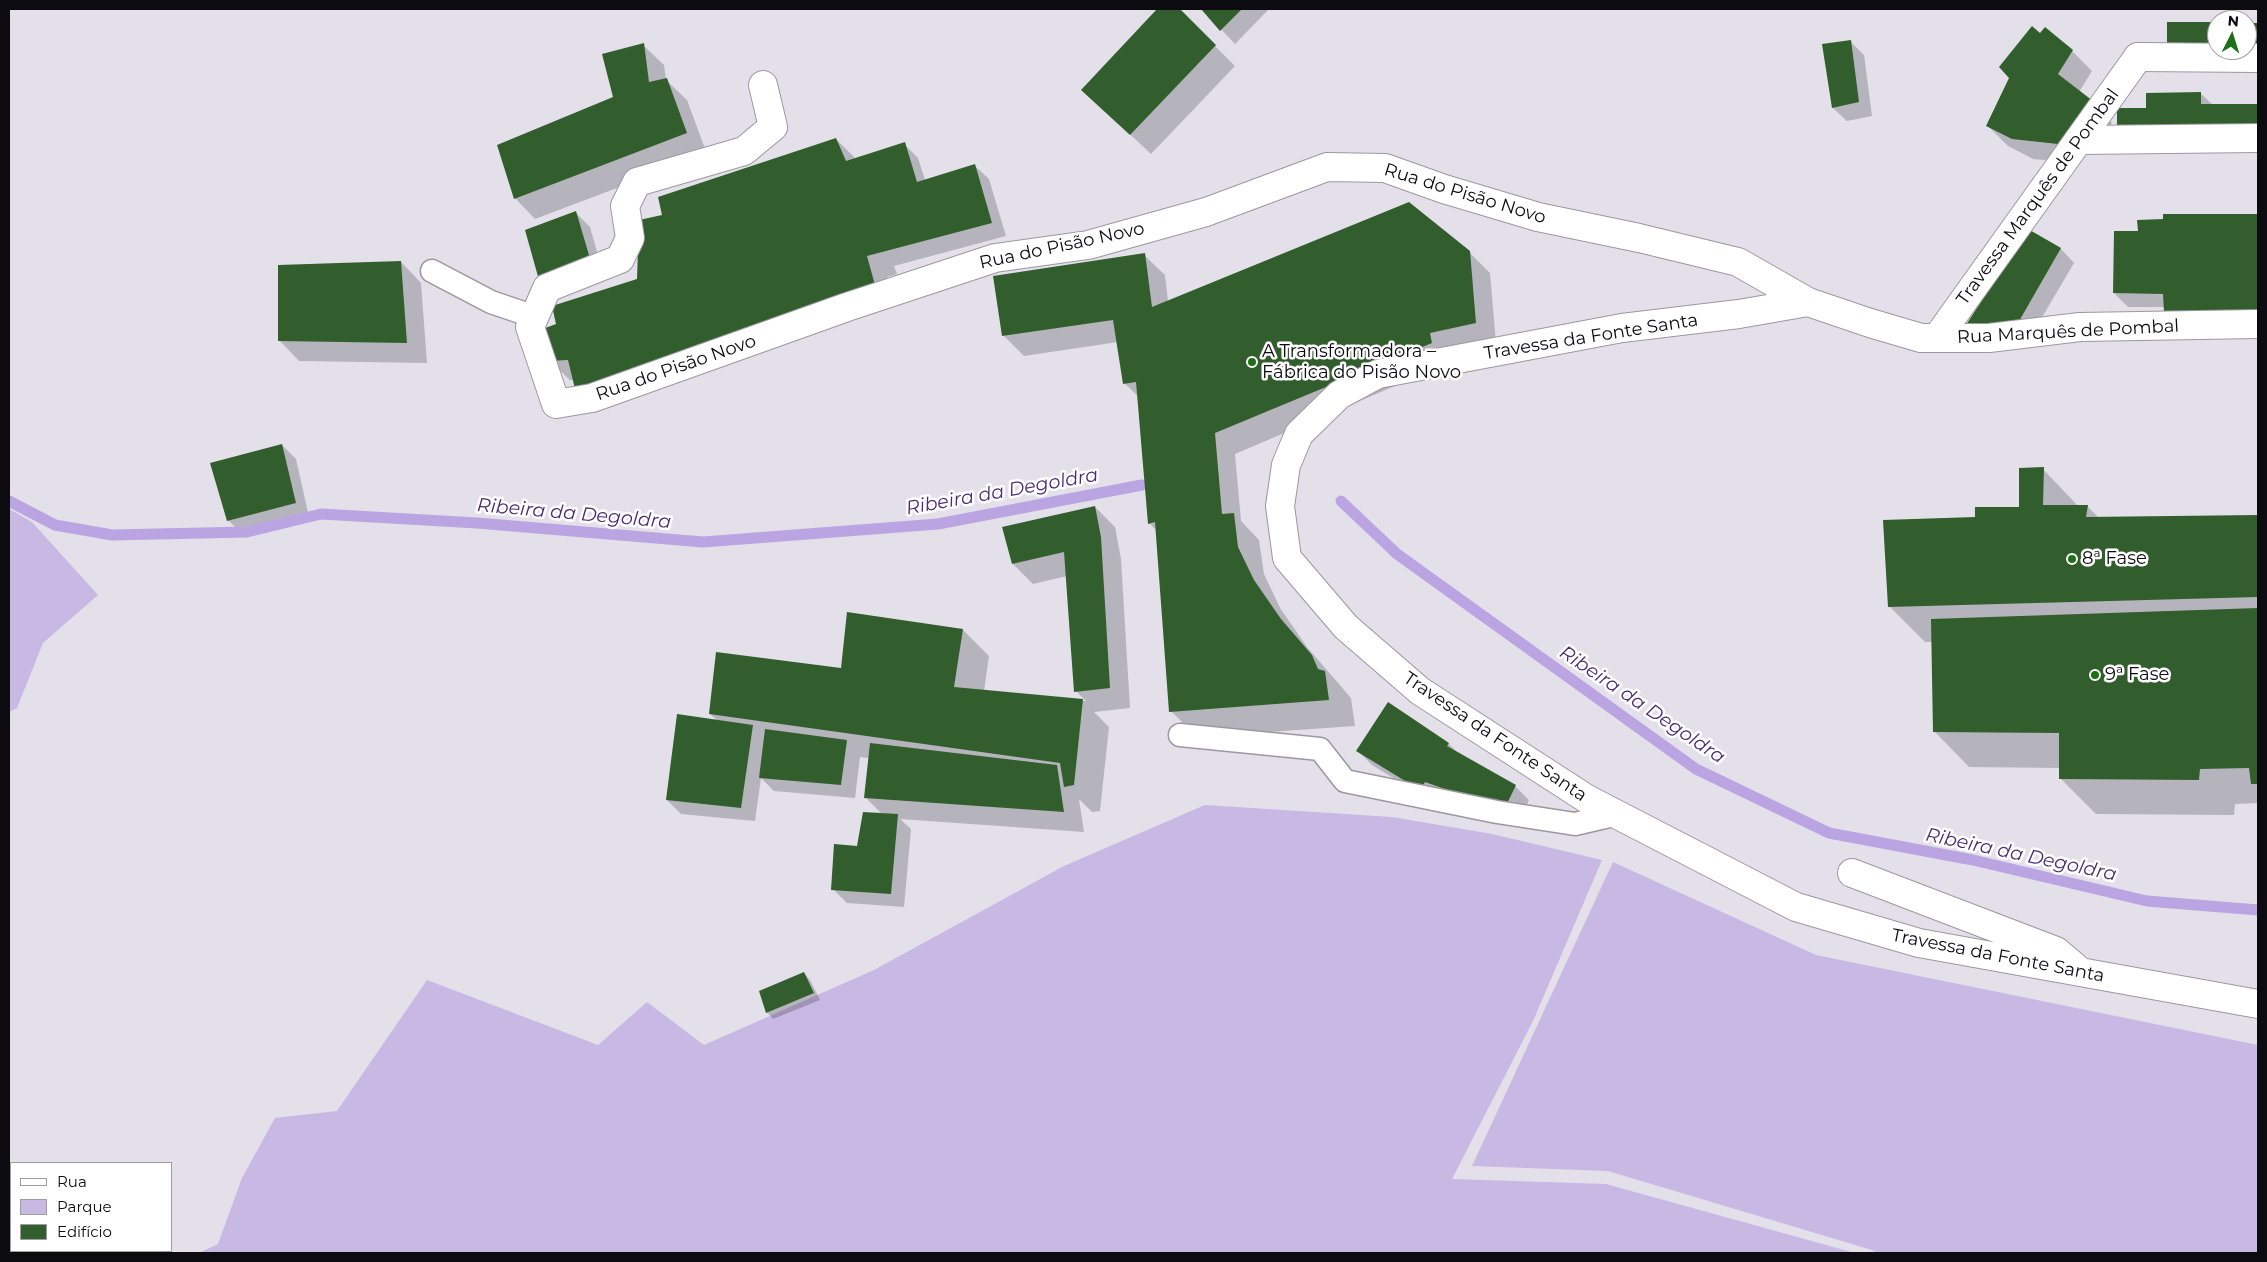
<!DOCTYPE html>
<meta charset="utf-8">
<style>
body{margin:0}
#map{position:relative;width:2267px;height:1262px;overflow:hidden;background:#e3e0ea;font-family:Montserrat,sans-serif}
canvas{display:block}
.frame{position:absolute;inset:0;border:10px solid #0c0b0f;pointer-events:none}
.legend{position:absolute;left:10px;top:1162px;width:162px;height:90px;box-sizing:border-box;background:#fff;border:1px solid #9e9d9f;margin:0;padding:6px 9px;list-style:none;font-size:15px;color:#0c0b0f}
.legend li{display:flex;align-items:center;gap:10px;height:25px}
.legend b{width:25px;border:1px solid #9e9d9f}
.north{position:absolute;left:2207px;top:10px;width:50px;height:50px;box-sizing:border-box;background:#fff;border:1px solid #9e9d9f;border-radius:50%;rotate:5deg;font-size:14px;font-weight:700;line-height:20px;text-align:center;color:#0c0b0f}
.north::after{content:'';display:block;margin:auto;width:18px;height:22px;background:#1e7018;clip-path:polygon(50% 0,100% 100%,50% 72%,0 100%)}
</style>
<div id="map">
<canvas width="2267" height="1262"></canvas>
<div class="frame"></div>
<ul class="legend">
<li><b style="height:6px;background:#fff"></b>Rua</li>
<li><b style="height:14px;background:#c7b8e4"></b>Parque</li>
<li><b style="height:14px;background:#325e2d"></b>Edifício</li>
</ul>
<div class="north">N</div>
</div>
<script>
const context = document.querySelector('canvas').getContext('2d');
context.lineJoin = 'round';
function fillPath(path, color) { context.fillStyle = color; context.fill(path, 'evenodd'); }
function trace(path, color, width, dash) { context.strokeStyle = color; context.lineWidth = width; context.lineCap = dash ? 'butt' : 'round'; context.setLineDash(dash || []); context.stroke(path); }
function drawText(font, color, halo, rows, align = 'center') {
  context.font = font + ' Montserrat,sans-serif'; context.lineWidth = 5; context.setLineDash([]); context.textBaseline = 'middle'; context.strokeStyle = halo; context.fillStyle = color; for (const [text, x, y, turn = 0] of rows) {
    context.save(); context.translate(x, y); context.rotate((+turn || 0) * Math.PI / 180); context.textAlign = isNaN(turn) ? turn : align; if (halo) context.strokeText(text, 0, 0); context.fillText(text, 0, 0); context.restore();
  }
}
const green = new Path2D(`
 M9,509L32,522L98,595L43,643L17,708L9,712Z
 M1205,805L1392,817L1492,834L1602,860L1533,1021L1452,1179L1606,1184L1855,1253H199L218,1244L242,1178L275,1118L337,1111L427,980L598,1045L647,1002L704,1045L874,970L1064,866Z
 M1613,862L1816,955L2258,1045V1253H1877L1872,1250L1608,1171L1472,1166Z`);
const shadow = new Path2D(`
 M1159,9H1178L1235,66L1151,154L1083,90Z
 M1202,9H1269L1235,44Z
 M2041,34L2072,51L2092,71L2079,92L2112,123L2079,163L2033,159L2008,146L1988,126Z
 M1850,41L1864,55L1872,116L1847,121L1833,108Z
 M643,45L664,65L666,80L687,100L707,154L535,219L515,198L614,98Z
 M2200,93L2213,105H2258V145L2148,109Z
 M836,139L856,159L904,144L918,158L925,180L975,166L989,179L1006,236L894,266L897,274L887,277L895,305L596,409L574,380H570L549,360L558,325L638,280L662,216Z
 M576,213L590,227L604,276L554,293Z
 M2258,215V338L2191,339L2165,307H2128L2114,293L2139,233L2164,220V216Z
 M2028,231L2061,249L2074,263L2031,336L1979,341Z
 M1469,252L1490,273L1496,343L1235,454L1241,521L1259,540L1264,574L1280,608L1307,647L1351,698L1355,726L1197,737L1171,711L1157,531L1149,523L1139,397L1124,383L1118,342L1024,356L1004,336L1144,255L1165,275L1168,301Z
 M401,262L421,283L427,363L299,361L279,340Z
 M282,445L296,459L309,517L242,534L228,520Z
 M2043,469L2078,506H2087L2099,518L2258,516V803L2235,804L2234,815L2096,814L2061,779V768L1969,767L1934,731L1932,642H1925L1890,607L1977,518L2020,509Z
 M1095,507L1115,527L1121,559L1130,708L1094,712L1109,727L1100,811L1092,812L1079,799L1084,832L900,819L911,829L904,907L847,903L833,889L883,815L865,797L869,758L860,757L855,798L774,791L761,778L755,821L681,814L667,800L718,721L710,714L963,630L989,656L984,691L1086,701L1076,691L1067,576L1033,584L1013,564Z
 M1448,743L1460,755L1515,786L1529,800L1518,823L1434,803L1372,765L1358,751Z
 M804,973L810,980L820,1000L773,1019L767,1012Z`);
const stream = new Path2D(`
 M9,501L55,525L112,535L247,532L321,514L477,523L703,542L938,524L1142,485
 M1341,501L1397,554L1696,769L1829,833L1973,860L2147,901L2258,910`);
const building = new Path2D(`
 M1157,9H1180L1216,45L1130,135L1081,90Z
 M1201,9H1242L1220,31Z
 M2167,22H2217V52L2167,51Z
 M2247,23H2258V52H2247Z
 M2032,26L2040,33L2045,27L2073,50L2058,74L2093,101L2058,144L2012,139L1986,126L2009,78L1999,67Z
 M1851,40L1859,102L1832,108L1822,44Z
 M644,43L649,82L667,78L687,133L514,199L497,145L613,97L602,54Z
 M2201,92V104H2258V131L2117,133V108H2146V93Z
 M836,138L846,161L905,142L917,182L975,164L992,223L867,256L875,285L575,389L568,360L548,361L540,330L556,324L552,306L637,279L639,220L662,215L658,197Z
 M1409,202L1470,251L1476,323L1430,333L1432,343L1215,433L1222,514L1234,513L1238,547L1254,580L1281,619L1312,655L1318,669L1325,671L1329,700L1169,712L1155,522L1148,524L1136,382L1123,384L1113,320L1002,336L993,276L1145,253L1152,307Z
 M576,211L591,262L539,280L525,230Z
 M2163,214H2258V312L2164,313L2163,294L2113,293L2114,231H2138L2137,220L2163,219Z
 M2028,229L2061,248L2018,323L1964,328Z
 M401,261L407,343L278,341V265Z
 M282,444L296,503L227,521L210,463Z
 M2044,467L2043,505H2088L2086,517L2258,515V597L1888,607L1883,520L1975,517V507H2019V468Z
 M1095,506L1101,537L1110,688L1074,692L1064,552L1012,564L1002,527Z
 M2258,608V784H2251L2249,768L2200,769L2199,780L2059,779V733L1933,732L1931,619Z
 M847,612L963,629L954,687L1083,699L1074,785L1064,787L1060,763L709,714L716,652L841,668Z
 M1388,702L1449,743L1447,746L1516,785L1504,810L1425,782L1420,790L1356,751Z
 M677,714L753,725L741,808L666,800Z
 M765,729L847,740L841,785L759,778Z
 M870,743L1057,765L1064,812L864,798Z
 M863,812L898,814L891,894L831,890L834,844L857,846Z
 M804,972L814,993L766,1013L759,991Z`);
const service = new Path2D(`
 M432,271L491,302L535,317
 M1180,735L1320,749L1345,781L1497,812L1575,824L1618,814`);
const pedestrian = new Path2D(`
 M2138,57L2258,58
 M2079,140L2258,138`);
const minor = new Path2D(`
 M763,85L773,127L744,151L637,182L625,206L630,238L620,259L547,288L530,327L556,404L592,398L847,307L995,258L1088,245L1206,212L1327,167L1385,168L1444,189L1538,217L1639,238L1738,262L1808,302L1870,323L1921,338H1989L2080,327L2258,324
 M1808,302L1739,314L1622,328L1378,374L1339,395L1299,434L1286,465L1280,506L1287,558L1346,627L1420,691L1587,799L1796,907L1919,943L2258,1004
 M1937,338L2138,57
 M1852,873L2056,951L2076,968`);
const markers = [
 [1252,362,5,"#1e7018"],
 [2072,559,5,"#1e7018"],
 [2095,675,5,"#1e7018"]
];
const streetNames = [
 ["Rua do Pisão Novo",1465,194,17],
 ["Travessa Marquês de Pombal",2038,197,-54],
 ["Rua do Pisão Novo",1062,246,-12],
 ["Rua Marquês de Pombal",2068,332,-3],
 ["Travessa da Fonte Santa",1591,337,-9],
 ["Rua do Pisão Novo",676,368,-19],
 ["Travessa da Fonte Santa",1495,737,34],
 ["Travessa da Fonte Santa",1998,956,11]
];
const poiNames = [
 ["A Transformadora –",1262,352],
 ["Fábrica do Pisão Novo",1262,373],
 ["8ª Fase",2082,559],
 ["9ª Fase",2105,675]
];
const waterNames = [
 ["Ribeira da Degoldra",1002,492,-10],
 ["Ribeira da Degoldra",574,514,5],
 ["Ribeira da Degoldra",1642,705,34],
 ["Ribeira da Degoldra",2021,855,12]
];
fillPath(green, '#c7b8e4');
fillPath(shadow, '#0003');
trace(stream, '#baa4e2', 11);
fillPath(building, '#325e2d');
trace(service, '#9b98a1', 25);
trace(pedestrian, '#9b98a1', 30);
trace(minor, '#9b98a1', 30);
trace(service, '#fff', 22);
trace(pedestrian, '#fff', 28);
trace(minor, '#fff', 28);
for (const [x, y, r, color] of markers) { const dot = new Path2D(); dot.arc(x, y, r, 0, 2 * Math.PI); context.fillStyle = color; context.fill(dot); trace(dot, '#fff', 2); }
drawText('18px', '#0c0b0f', '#fff', streetNames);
drawText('18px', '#0c0b0f', '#fff', poiNames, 'left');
drawText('italic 19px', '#4a2b74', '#fff', waterNames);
</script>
